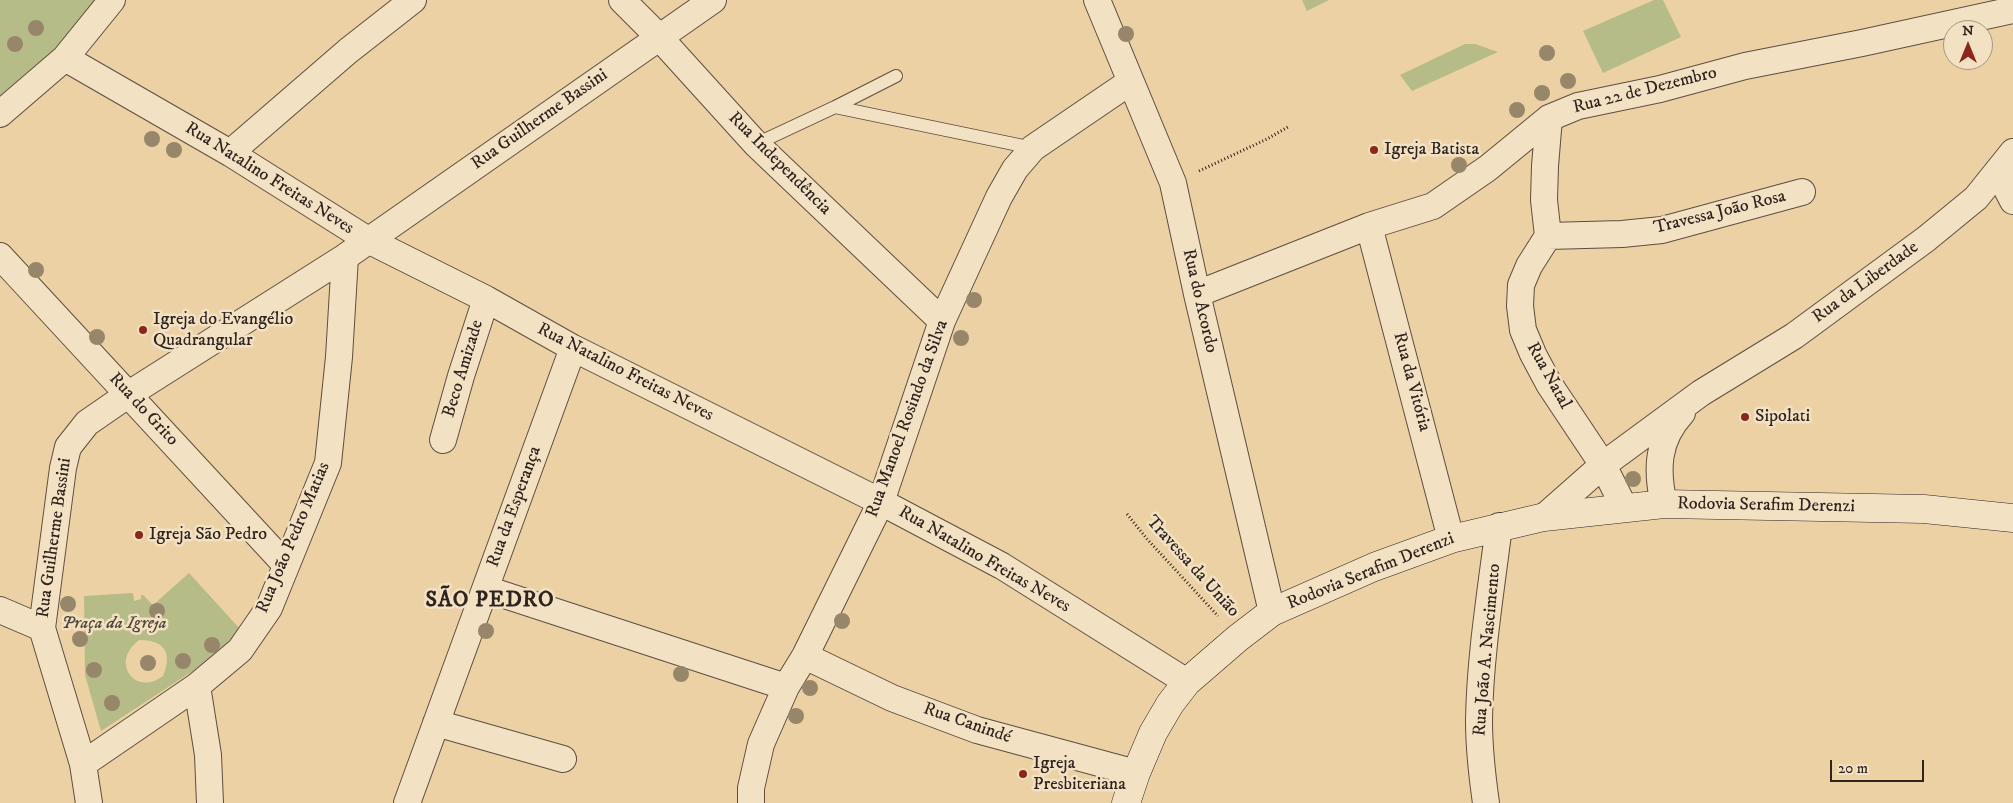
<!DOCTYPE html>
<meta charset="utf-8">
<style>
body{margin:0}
#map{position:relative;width:2013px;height:803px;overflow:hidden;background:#ecd1a5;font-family:"IM FELL DW Pica",serif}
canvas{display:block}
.north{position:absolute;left:1943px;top:20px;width:50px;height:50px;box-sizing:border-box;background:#f3e1c4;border:1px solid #a59582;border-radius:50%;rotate:0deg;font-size:14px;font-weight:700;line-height:20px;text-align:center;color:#2f231e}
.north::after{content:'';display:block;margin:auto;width:18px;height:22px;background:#8f2418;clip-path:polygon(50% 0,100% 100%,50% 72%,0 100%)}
.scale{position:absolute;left:1830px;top:760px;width:94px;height:22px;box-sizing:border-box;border:2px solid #2f231e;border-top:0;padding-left:6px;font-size:15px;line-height:18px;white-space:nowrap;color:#2f231e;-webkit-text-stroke:4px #f3e1c4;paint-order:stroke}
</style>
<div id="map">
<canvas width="2013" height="803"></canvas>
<div class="north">N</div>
<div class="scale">20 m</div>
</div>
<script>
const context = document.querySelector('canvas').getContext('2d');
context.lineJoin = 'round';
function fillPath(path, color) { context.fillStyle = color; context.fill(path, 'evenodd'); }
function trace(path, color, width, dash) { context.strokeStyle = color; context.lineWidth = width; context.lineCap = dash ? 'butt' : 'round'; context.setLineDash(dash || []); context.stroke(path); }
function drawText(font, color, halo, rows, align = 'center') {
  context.font = font + ' "IM FELL DW Pica",serif'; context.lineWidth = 5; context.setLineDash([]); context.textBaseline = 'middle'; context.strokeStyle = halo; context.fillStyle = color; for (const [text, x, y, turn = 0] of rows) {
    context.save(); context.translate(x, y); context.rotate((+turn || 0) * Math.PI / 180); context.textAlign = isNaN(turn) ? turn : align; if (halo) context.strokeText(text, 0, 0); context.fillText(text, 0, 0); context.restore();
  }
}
const green = new Path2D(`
 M0,0H100L46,62L0,102Z
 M1302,0H1329L1307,11Z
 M1654,0H1663L1681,37L1603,73L1583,31Z
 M1465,44H1475L1498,52L1412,91L1400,75Z
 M189,573L241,630L205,663L101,731L85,675L84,596L133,593L134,601L141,599V595H143L153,605ZM139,640C164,640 173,652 163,676C136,697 109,663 139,640Z`);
const path = new Path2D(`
 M1199,171L1267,139L1288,127
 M1127,514L1147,539L1218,616`);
const service = new Path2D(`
 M835,107L1033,148
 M756,144L835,107L896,76`);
const minor = new Path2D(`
 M622,0L659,37L756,144L942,321
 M1097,0L1173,183L1197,294L1272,612
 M65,58L230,153L368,240L486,299L573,348L881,502L1002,566L1187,682
 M0,114L65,58L112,0
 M1549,118L1545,166L1544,200L1548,236L1529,266L1521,285L1520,306L1523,330L1533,354L1549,384L1603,465L1624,507
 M230,153L348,51L413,0
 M1998,172L2013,201
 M1369,226L1451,539
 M1548,236L1622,234L1662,230L1802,192
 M0,256L285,564
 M1197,294L1369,226L1433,206L1488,168L1549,118L1578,106L1660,89L1745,66L1862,43L2013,10
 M443,440L461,376L486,299
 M1664,504C1656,470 1657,440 1682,413
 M1544,517L1603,465L1701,393L1794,336L1926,239L1976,198L2013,152
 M486,589L786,687
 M0,610L42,628
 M805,656L892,698L977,730L1136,773
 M197,686L208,755L210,803
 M436,723L563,759
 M83,764L197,686L240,650L269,608L328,463L339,357L345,257
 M89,803L83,764L42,628L63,468L68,447L87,423L129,394L345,257L713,0
 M407,803L573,348
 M751,803V788L761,744L786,687L805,656L881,502L942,321L999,197L1015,169L1033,148L1130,82
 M1486,803C1482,775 1479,748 1479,720C1480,656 1491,590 1499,526`);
const secondary = new Path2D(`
 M1126,803L1136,773L1153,733L1170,704L1187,682L1238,638L1272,612L1374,567L1451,539L1544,517L1664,504L1924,509L2013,518`);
const trees = [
 [36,28],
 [1126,34],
 [15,44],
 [1547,53],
 [1568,81],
 [1542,93],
 [1517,110],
 [152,139],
 [174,150],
 [1459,165],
 [36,270],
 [974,300],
 [97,337],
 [961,338],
 [1633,479],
 [68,604],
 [157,611],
 [842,621],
 [486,631],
 [80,639],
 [212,645],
 [183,661],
 [148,663],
 [94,670],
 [681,674],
 [810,688],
 [112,703],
 [796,716]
];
const markers = [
 [1374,150,5,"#8f2418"],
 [143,330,5,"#8f2418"],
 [1745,417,5,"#8f2418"],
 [139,535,5,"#8f2418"],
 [1023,774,5,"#8f2418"]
];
const streetNames = [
 ["Rua 22 de Dezembro",1645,91,-14],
 ["Rua Guilherme Bassini",540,120,-35],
 ["Rua Independência",779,164,45],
 ["Rua Natalino Freitas Neves",269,179,32],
 ["Travessa João Rosa",1720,213,-14],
 ["Rua da Liberdade",1866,283,-36],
 ["Rua do Acordo",1199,301,77],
 ["Beco Amizade",464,369,-73],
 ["Rua Natalino Freitas Neves",625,373,27],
 ["Rua Natal",1548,376,61],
 ["Rua da Vitória",1411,382,75],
 ["Rua do Grito",143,410,47],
 ["Rua Manoel Rosindo da Silva",908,419,-70],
 ["Rodovia Serafim Derenzi",1766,506,1],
 ["Rua da Esperança",515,507,-70],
 ["Rua Guilherme Bassini",55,538,-82],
 ["Rua João Pedro Matias",294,538,-67],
 ["Rua Natalino Freitas Neves",984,560,30],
 ["Travessa da União",1192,567,48],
 ["Rodovia Serafim Derenzi",1371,572,-22],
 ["Rua João A. Nascimento",1488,650,-85],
 ["Rua Canindé",967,724,19]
];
const poiNames = [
 ["Igreja Batista",1384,150],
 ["Igreja do Evangélio",153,320],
 ["Quadrangular",153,341],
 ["Sipolati",1755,417],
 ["Igreja São Pedro",149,535],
 ["Igreja",1033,764],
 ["Presbiteriana",1033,785]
];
const parkNames = [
 ["Praça da Igreja",114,624]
];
const districtNames = [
 ["SÃO PEDRO",490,601]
];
fillPath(green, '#b6bc87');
trace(service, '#5e4e40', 14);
trace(minor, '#5e4e40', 28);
trace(secondary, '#2f231e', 29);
trace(path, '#2f231e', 3, [1, 2.5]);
trace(service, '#f3e1c4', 12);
trace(minor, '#f3e1c4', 26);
trace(secondary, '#f3e1c4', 28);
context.fillStyle = '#978669';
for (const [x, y] of trees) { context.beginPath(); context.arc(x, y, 8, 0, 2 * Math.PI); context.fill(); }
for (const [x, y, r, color] of markers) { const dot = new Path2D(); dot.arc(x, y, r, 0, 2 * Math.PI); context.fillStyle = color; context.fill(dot); trace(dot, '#f3e1c4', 2); }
drawText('18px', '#2f231e', '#f3e1c4', streetNames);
drawText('18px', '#2f231e', '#f3e1c4', poiNames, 'left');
drawText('italic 18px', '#514938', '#f3e1c4', parkNames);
context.letterSpacing = '1px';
drawText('bold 22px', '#2f231e', '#f3e1c4', districtNames);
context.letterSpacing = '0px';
</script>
